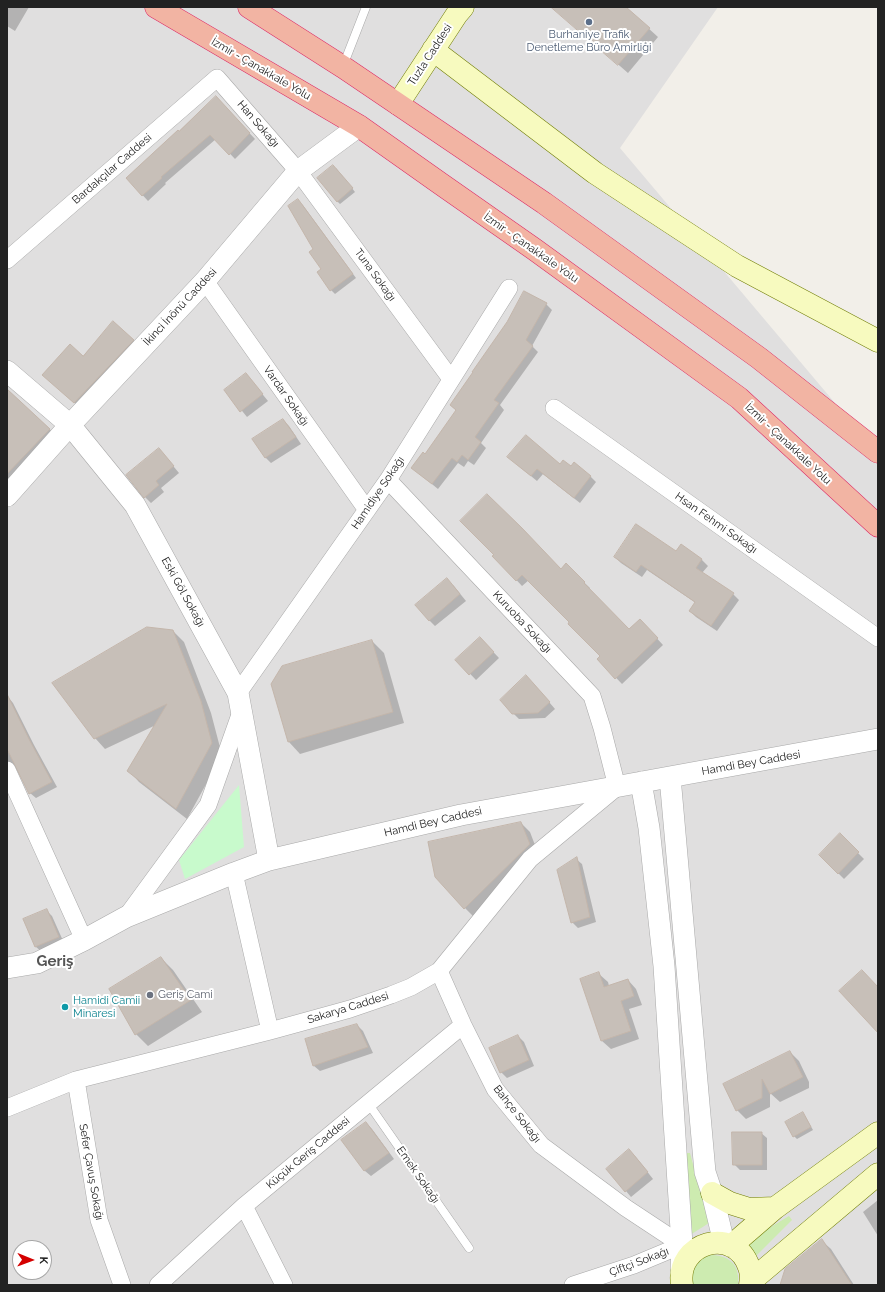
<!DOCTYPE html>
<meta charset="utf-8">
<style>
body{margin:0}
#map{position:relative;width:885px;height:1292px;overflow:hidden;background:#f2efe9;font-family:Raleway,sans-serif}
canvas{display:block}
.frame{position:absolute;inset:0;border:8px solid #222;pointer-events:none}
.north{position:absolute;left:12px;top:1240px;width:40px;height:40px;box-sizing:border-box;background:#fff;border:1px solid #a7a7a7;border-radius:50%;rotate:91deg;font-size:11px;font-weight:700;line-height:16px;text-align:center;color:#222}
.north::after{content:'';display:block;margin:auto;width:14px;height:18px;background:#d40000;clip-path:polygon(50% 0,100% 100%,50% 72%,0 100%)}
</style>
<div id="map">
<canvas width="885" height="1292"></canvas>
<div class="frame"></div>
<div class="north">K</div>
</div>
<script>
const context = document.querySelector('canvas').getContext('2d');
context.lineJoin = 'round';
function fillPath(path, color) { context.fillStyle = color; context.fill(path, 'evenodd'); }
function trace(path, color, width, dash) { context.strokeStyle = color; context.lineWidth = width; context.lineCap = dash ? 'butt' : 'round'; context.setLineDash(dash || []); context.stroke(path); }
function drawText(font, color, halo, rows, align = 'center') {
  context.font = font + ' Raleway,sans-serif'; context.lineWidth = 4; context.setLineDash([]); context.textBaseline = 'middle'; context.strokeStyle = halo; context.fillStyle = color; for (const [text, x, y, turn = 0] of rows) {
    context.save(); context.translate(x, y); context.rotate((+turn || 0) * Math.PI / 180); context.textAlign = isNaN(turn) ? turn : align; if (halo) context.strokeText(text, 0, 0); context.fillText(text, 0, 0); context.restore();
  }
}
const residential = new Path2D(`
 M7,7H718L620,148L878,454V1285H7ZM20,1248H44V1272H20Z`);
const grass = new Path2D(`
 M683,1153H690L709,1223L690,1235Z
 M789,1216L792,1220L754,1258L744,1243Z
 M712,1255C731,1256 740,1266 738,1285H692L693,1268L704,1257Z`);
const park = new Path2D(`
 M239,785L244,847L185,879L179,860Z`);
const shadow = new Path2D(`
 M7,7H29L15,31L7,26Z
 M552,7H625L658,37L628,73Z
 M221,103L255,139L235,159L216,139L165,183L166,184L148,201L127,178L179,132Z
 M336,168L355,192L340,204L337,201Z
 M302,204L356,278L335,294L331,290L314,249Z
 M525,292L546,304L552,310L532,346L538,352L500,405L504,410L481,443L486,448L474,465L468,461L464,467L458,463L438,489L412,468L425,455L457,411L451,405L508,322Z
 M133,340L139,346L80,408L50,381Z
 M246,374L268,401L247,417L226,391Z
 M7,390L56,435L7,488Z
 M283,420L289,426L301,444L271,463L265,457Z
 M164,455L179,473L161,488L164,492L151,503L145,497Z
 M515,463L560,465L571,468L590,476L596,482L580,503L543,474L537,481Z
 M681,545L702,560L708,566L702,573L733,594L739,600L717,631L696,617L690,611L696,603L647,570L642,577L621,563L615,557L676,553Z
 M494,556L561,570L566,565L590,588L589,590L629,630L640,620L663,645L622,684L598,659L602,656L529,580L522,586Z
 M453,585L466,601L435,626L429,620Z
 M173,631L184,642L211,713L222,755L187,819L139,782L129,771L156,725L105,749L95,738Z
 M480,638L499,658L476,680L457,660Z
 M372,641L384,653L404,723L300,754L289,742L272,684Z
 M532,682L555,709L545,718L519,719L513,713Z
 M8,697L13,703L34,745L57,787L36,798L30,793L17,766L14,765L7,767V698Z
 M521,823L530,832L538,853L474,917L465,908Z
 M840,835L864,859L844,879L820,855Z
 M576,859L582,864L596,922L578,928L572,922Z
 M46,910L52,916L64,943L42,952L36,947Z
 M161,958L173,970L202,1012L148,1046L136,1034Z
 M599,974L608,982L609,986L628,980L636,989L642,1005L629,1009L639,1039L611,1049L602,1041Z
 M357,1025L363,1031L373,1053L320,1071L314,1066Z
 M518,1036L524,1042L534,1066L507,1078L501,1072Z
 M790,1052L799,1061L809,1082V1088L780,1102L770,1093V1107L746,1119L737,1110L724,1085Z
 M805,1116L813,1130L797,1139L794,1136Z
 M366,1123L372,1129L394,1159L371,1176L365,1171L343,1140Z
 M761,1133L767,1138V1170H740L734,1164Z
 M635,1156L653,1179L631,1197L626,1191Z
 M878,1200V1236L863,1212Z
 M822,1241L831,1249L854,1285H781Z`);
const building = new Path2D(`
 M551,7H626L650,28L618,65Z
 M216,96L250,133L229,155L210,135L161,177L162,178L142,196L126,178L178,130L179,131Z
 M333,165L353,188L337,202L317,178Z
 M298,199L353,274L330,291L317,272L321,269L309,252L313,249L288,206Z
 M524,291L547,303L526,340L533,346L494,400L499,403L475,437L481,442L468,460L462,455L457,462L452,458L432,484L411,468L423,452L425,454L456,410L450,405L473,372H472L507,322Z
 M113,321L134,340L74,403L42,375L70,344L83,356Z
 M246,373L263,394L240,412L224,390Z
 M7,389L50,429L7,474Z
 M283,419L296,437L265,458L252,439Z
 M526,435L560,464L563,460L571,466L574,462L591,476L574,498L537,469L531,476L507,457Z
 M159,448L174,466L156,481L159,485L144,498L126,475Z
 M487,494L522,528L561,569L566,563L585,582L584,583L629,629L640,619L658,638L615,679L597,659L600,656L568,624L569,622L522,575L516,581L492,556L494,555L460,521Z
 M636,524L676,551L681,544L702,559L696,568L734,593L711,626L689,611L695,602L641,565L636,572L614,557Z
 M447,578L460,594L429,621L415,605Z
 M147,627L173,630L201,701L212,743L176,809L127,771L167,704L94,739L52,683Z
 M480,637L494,652L469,675L455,660Z
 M372,640L393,712L288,742L271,684L282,666Z
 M526,675L550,702L538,713L512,714L500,700Z
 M7,694L29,739L52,782L29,794L7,749Z
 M521,822L530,844L464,909L435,877L428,842Z
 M840,833L859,852L838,874L819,855Z
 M577,857L590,917L571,923L557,870Z
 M47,909L59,937L35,947L23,919Z
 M161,957L191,1000L135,1035L109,989Z
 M862,970L878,987V1033L839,991Z
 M599,972L604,987L628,979L634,996L621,1001L631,1031L601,1041L580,979Z
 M357,1024L368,1047L313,1066L305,1039Z
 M518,1035L529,1060L500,1073L489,1048Z
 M790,1051L803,1077L770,1094L762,1079V1098L736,1111L723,1084Z
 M803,1112L811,1127L793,1137L785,1122Z
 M366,1122L389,1153L364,1171L341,1140Z
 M732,1132H762V1165H733Z
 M629,1149L648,1172L625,1192L606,1169Z
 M822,1239L852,1285H780L785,1269Z`);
const service = new Path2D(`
 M343,66L366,7
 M368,1103L469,1248`);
const minor = new Path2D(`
 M7,260L217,78L298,171L451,379
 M205,281L367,510
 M554,408L878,638
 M238,693L388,480L509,288
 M7,770L84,940
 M234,873L270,1031
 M126,917L208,805L242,709
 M439,971L463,1025L495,1089L541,1145L626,1208L682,1245
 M76,1080L99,1220L122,1285
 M7,1108L76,1080L270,1031L350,1009L391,995L411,987L439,971L530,859L617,787L602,728L592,696L388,480
 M244,1206L284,1285
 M158,1285L244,1206L463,1025
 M573,1285L634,1265L682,1245`);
const tertiary = new Path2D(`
 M7,371L70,425L135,505L238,693L269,860
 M7,496L70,425L205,281L298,171L359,126
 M670,777L705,1172L712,1193L724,1243
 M641,782L649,828L664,966L682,1245L681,1273
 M7,968L37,963L84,940L126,917L234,873L269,860L461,815L878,739`);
const secondary = new Path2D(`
 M433,50L595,173L737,266L878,341
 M398,104L457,14L463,7
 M712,1193L730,1203L749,1209L775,1208
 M731,1246L775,1208L878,1133
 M751,1281L878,1174
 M682,1285C675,1242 735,1225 749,1267C751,1272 751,1279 750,1285`);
const trunk = new Path2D(`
 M156,7L359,126L441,184L534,249L739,398L878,526
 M249,7L343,67L544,203L759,358L878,452`);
const markers = [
 [589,22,4,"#5c6f8a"],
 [150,995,4,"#6b7280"],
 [65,1007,4,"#0f9aa8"]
];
const serviceNames = [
 ["Burhaniye Trafik",589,35],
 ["Denetleme Büro Amirliği",589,48]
];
const streetNames = [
 ["Tuzla Caddesi",430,55,-57],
 ["İzmir - Çanakkale Yolu",261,69,30],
 ["Han Sokağı",258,124,49],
 ["Bardakçılar Caddesi",112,169,-41],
 ["İzmir - Çanakkale Yolu",531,248,35],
 ["Tuna Sokağı",375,275,54],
 ["İkinci İnönü Caddesi",180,307,-47],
 ["Vardar Sokağı",286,396,55],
 ["İzmir - Çanakkale Yolu",788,444,43],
 ["Hamidiye Sokağı",378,493,-56],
 ["Hsan Fehmi Sokağı",716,523,35],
 ["Eski Göl Sokağı",183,592,61],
 ["Kuruoba Sokağı",522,622,47],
 ["Hamdi Bey Caddesi",751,763,-10],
 ["Hamdi Bey Caddesi",433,822,-13],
 ["Sakarya Caddesi",348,1008,-17],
 ["Bahçe Sokağı",517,1114,52],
 ["Küçük Geriş Caddesi",308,1153,-40],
 ["Sefer Çavuş Sokağı",91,1172,80],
 ["Emek Sokağı",418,1175,55],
 ["Çiftçi Sokağı",639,1262,-21]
];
const worshipNames = [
 ["Geriş Cami",158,995]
];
const cultureNames = [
 ["Hamidi Camii",73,1001],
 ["Minaresi",73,1014]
];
const districtNames = [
 ["Geriş",55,961]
];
fillPath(residential, '#e0dfdf');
fillPath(grass, '#cdebb0');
fillPath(park, '#c8facc');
fillPath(shadow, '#0003');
fillPath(building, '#c7bfb8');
trace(building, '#c4b6ab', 1);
trace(service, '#a9a9a9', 9);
trace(minor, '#a9a9a9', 18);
trace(tertiary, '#a9a9a9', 22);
trace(secondary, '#707d05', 23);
trace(trunk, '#dc2a67', 23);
trace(service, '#fff', 8);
trace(minor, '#fff', 17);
trace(tertiary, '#fff', 21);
trace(secondary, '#f7fabf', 22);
trace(trunk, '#f2b4a3', 22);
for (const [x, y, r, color] of markers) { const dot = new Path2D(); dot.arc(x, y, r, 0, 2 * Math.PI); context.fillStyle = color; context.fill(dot); trace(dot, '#fff', 1.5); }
drawText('11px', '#4e5e75', '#fff', serviceNames);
drawText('11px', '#222', '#fff', streetNames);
drawText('11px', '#5b616d', '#fff', worshipNames, 'left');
drawText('11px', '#0d838f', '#fff', cultureNames, 'left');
drawText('bold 15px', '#555', '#fff', districtNames);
</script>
